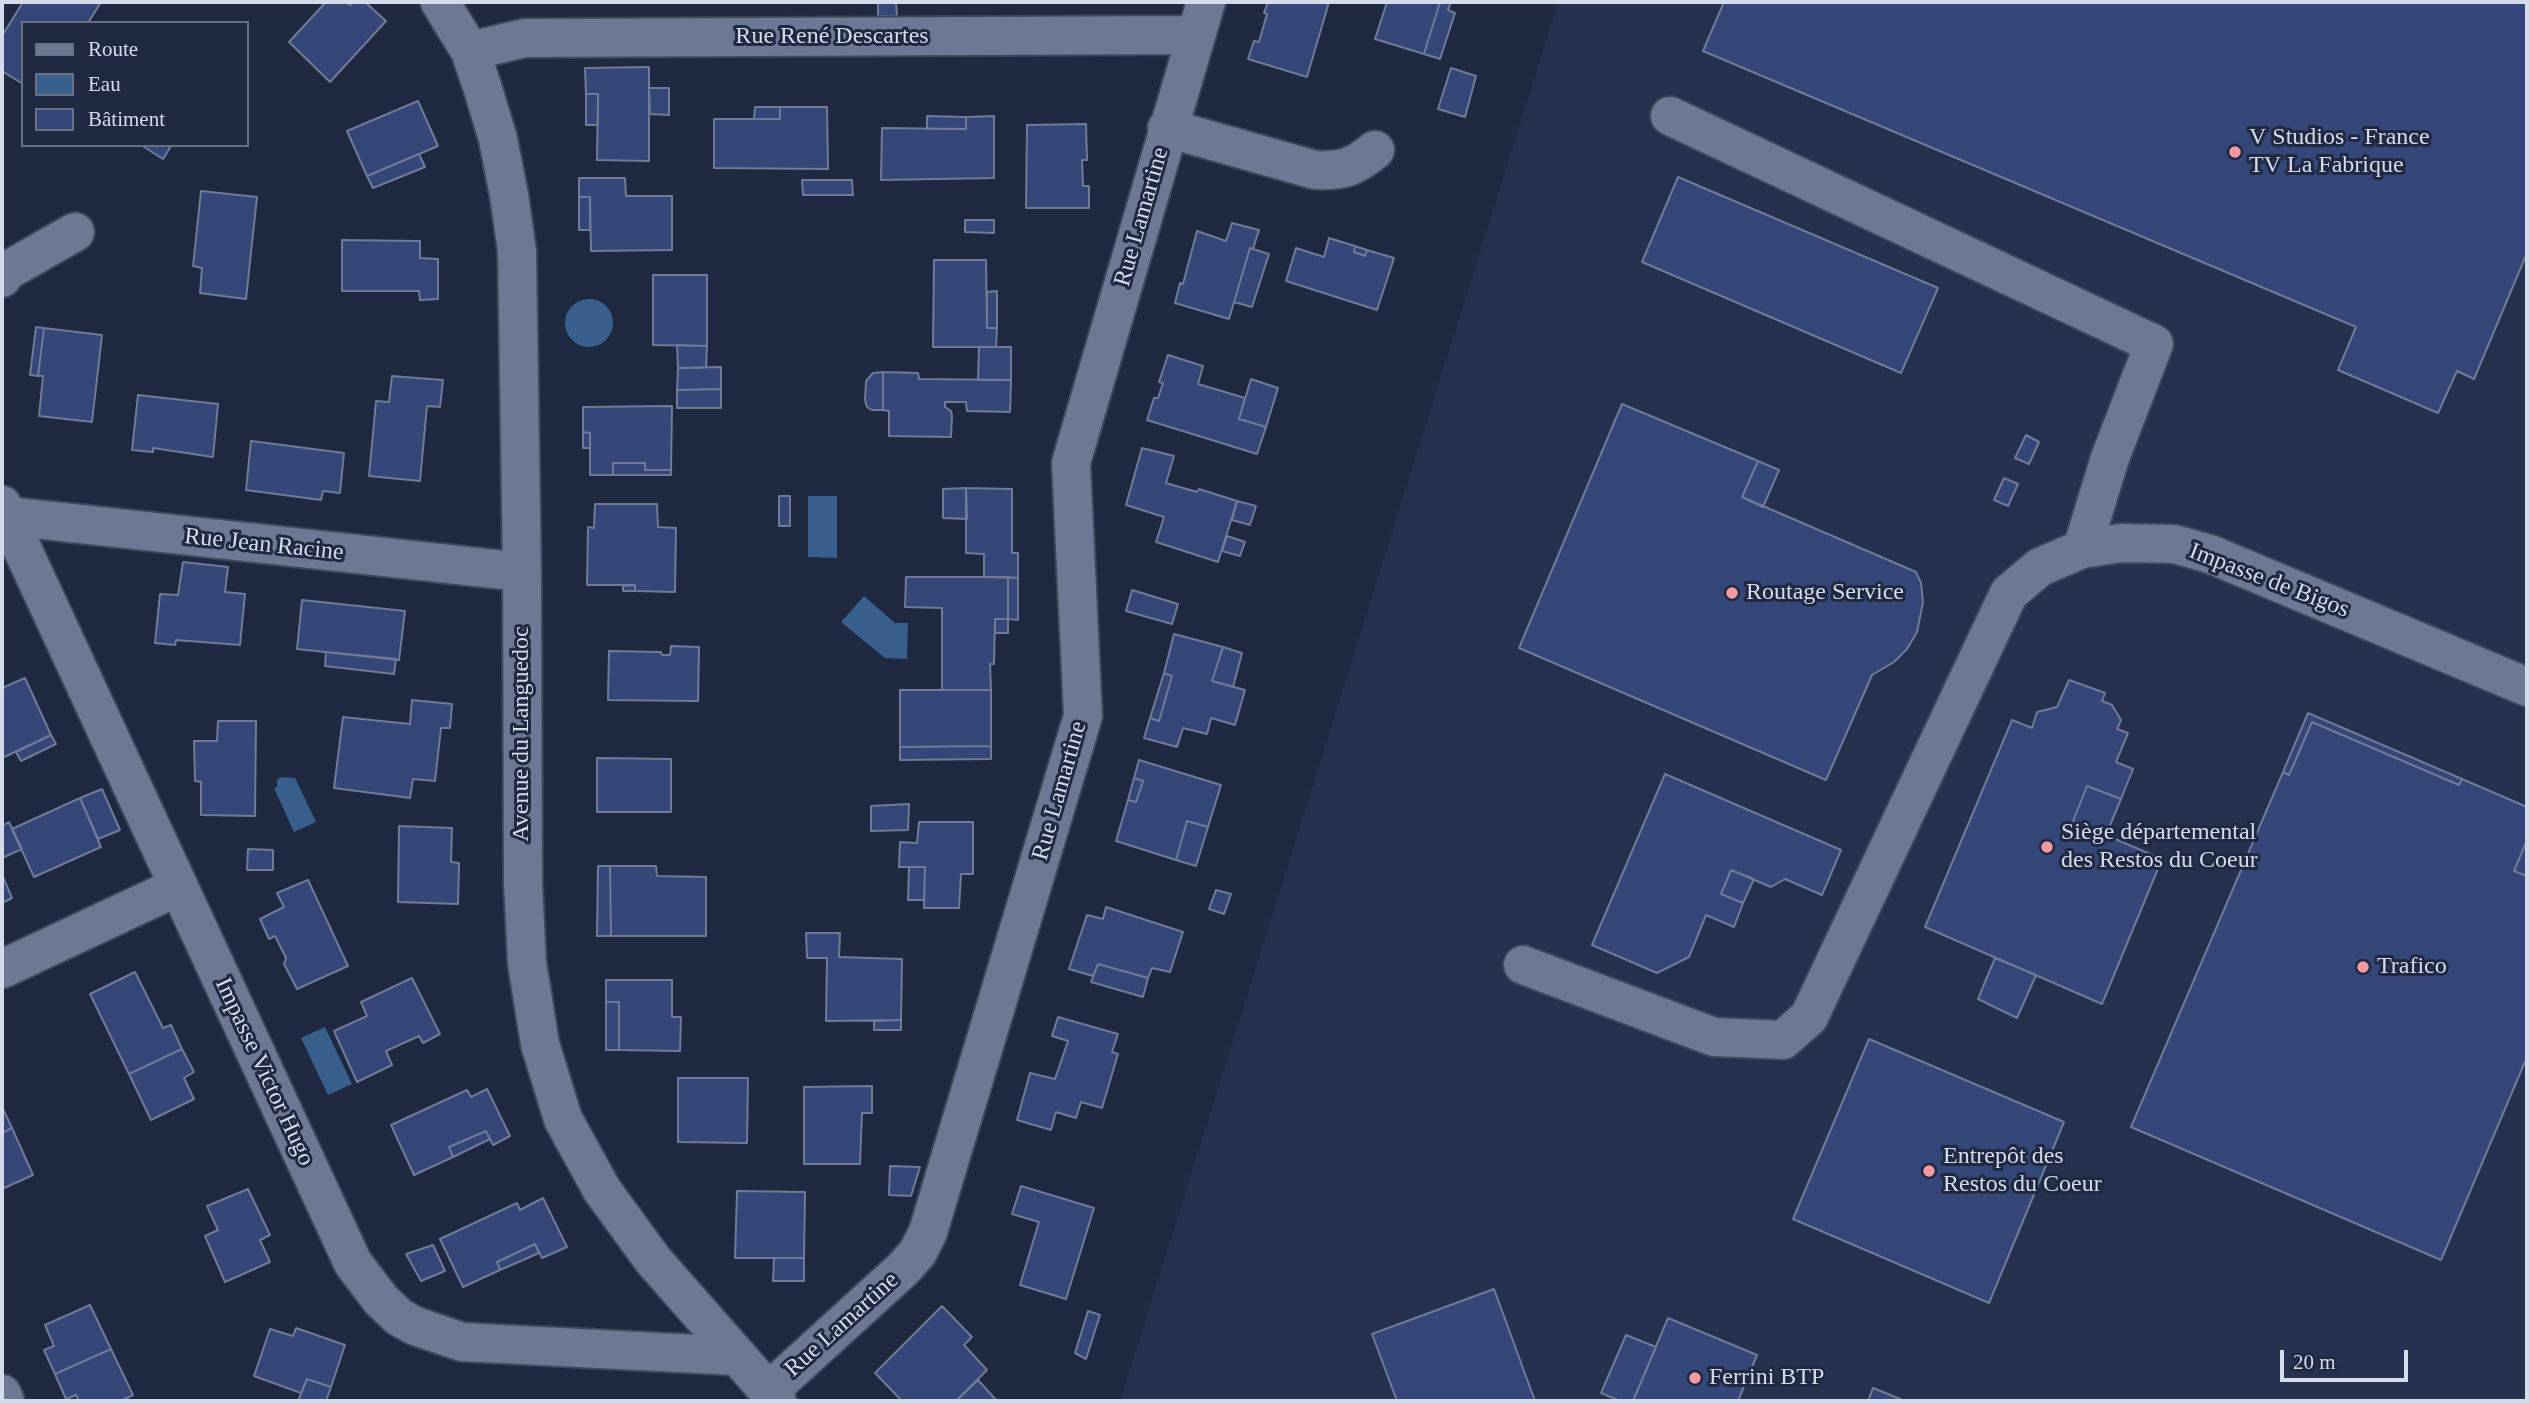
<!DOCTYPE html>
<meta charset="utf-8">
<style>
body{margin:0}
#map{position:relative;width:2529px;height:1403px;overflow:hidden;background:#1f2941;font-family:Georgia,serif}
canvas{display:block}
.frame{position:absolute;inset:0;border:4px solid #d4dbeb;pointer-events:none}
.legend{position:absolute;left:21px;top:21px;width:228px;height:126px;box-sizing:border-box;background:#1f2941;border:2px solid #677085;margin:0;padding:9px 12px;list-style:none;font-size:21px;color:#d4dbeb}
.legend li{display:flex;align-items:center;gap:14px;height:35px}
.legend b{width:35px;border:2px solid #677085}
.scale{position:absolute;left:2280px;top:1350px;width:128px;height:32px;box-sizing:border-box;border:4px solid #d4dbeb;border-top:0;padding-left:9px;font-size:21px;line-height:24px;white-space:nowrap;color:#d4dbeb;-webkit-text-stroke:5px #1f2941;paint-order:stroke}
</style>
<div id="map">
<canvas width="2529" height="1403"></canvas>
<div class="frame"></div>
<ul class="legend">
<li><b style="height:9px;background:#6c7894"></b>Route</li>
<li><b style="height:19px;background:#395f8d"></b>Eau</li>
<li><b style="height:19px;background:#344778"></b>Bâtiment</li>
</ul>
<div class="scale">20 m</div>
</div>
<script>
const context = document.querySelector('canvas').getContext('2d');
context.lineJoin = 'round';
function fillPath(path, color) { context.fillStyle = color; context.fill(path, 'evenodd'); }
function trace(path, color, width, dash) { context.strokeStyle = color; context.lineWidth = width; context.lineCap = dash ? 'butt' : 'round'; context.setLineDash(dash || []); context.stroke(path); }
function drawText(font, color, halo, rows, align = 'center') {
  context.font = font + ' Georgia,serif'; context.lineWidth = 6; context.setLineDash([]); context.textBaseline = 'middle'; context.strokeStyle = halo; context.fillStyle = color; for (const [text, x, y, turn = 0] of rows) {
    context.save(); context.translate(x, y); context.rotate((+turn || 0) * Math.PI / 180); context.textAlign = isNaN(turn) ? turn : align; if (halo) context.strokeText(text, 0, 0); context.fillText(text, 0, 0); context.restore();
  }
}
const built = new Path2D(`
 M1558,2H2527V1401H1120Z`);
const water = new Path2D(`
 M565 323a24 24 0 1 1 48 0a24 24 0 1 1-48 0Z
 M808,496H837V558L808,557Z
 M864,596L895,623H908L907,659L885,658L841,622Z
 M281,777L295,778L316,822L294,832L274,788L277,787V780Z
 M325,1027L352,1084L328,1095L301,1038Z`);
const building = new Path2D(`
 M23,2H101L88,23H23V84L2,71V36Z
 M326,2H346L350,5L353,2H365L386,21L330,82L289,42Z
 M878,2H896L897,16H878Z
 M1268,2H1329L1307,77L1248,59L1254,41L1259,42L1267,14L1264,13Z
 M1387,2H1440L1424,54L1375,39Z
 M1440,2H1451L1448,10L1455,13L1440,59L1424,54Z
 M1724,2H2527V253L2474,379L2457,371L2438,413L2338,370L2356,327L1703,51Z
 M649,67V161L597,160L598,94H586L585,68Z
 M1451,68L1476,76L1465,117L1438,109Z
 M649,88H669V115L650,114Z
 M586,94H598V125H586Z
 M418,101L438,146L367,176L347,131Z
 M755,107H780V119H754Z
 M780,107H827L828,169L714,168V119H780Z
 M927,116L966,117V129H927Z
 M994,116V178L881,180L882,128L966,129V117Z
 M1086,124L1087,160H1082L1083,186H1089V208H1026L1027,125Z
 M141,145H169L171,146L163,159Z
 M419,154L425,167L373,188L367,176Z
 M1678,177L1938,288L1901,373L1642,262Z
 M579,178H625L626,196H672V250L591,251L590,197H579Z
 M802,180H852L853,195H803Z
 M201,191L257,197L246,299L200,293L202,268L193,266Z
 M579,197H590V230H579Z
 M965,220H994V233L965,232Z
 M1232,223L1259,230L1253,249L1250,248L1229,319L1175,303L1180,283L1183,284L1197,231L1226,241Z
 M1329,238L1355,246L1354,252L1365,256L1367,250L1394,258L1377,310L1286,281L1296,248L1324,257Z
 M342,240L420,241V258L438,259V299L420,300L419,291H342Z
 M1355,246L1367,250L1365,256L1354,252Z
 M1250,248L1269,254L1252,307L1234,302Z
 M934,260H986L987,328H997L996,347H933Z
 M653,275H707V346L653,345Z
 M997,291V328H987V292Z
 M36,327L44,328L38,376L30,375Z
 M44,328L102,335L92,422L39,416L43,376H38Z
 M677,345L707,346L706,368H678Z
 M979,347H1011V380H978Z
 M1168,355L1203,366L1198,384L1245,398L1239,419L1266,427L1257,454L1147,420L1154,398H1158L1163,383L1159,382Z
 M721,367V389L677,390L678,368Z
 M883,372L918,373L919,379L1011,380L1010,412L967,411L966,402H945V407L951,411L952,416L951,437L889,436V411L883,410Z
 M883,372V410H872L867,407L865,400L866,381L873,373Z
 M392,376L443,380L440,407L427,406L420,481L369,476L376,401L389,402Z
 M1251,379L1278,388L1266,427L1239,419Z
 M721,389V408H677V390Z
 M138,395L218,404L213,457L153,448V452L132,450Z
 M1622,404L1758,461L1742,497L1916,572L1921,583L1923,602L1917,632L1907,649L1894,662L1872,675L1826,780L1519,648Z
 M672,406L671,470H645V463H613V475H590V433L583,432V407Z
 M583,432L590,433V448H583Z
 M2026,435L2039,442L2029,464L2015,458Z
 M251,441L344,453L340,493L323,491L321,500L246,490Z
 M1142,448L1174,456L1166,483L1197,492L1199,489L1237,501L1218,562L1156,542L1164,517L1126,505Z
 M1758,461L1779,470L1763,507L1742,497Z
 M613,463H645V470H671V475H613Z
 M2004,478L2018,484L2008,506L1994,500Z
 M966,488L1012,489V553H1018V578L984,577V554L966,553Z
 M966,488L967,519L943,518V489Z
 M779,496H790V526H779Z
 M1237,501L1256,506L1250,525L1232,520Z
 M595,504H657L658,527L676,528L675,592L635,591V585H587L588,527L594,528Z
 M1227,536L1245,542L1240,556L1222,551Z
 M183,562L228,567L225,592L245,594L240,645L176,640L175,645L155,643L160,594L178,595Z
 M906,577H1008V619H995L994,664H990L991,690H942V608L905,607Z
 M1008,577L1018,578V620L1008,619Z
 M635,585V591H623V586Z
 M1132,590L1178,604L1172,624L1126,611Z
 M302,600L405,611L399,660L297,649Z
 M995,619H1008V633H995Z
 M1174,634L1223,647L1212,681L1245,690L1235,725L1211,718L1207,734L1183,728L1177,747L1144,738L1150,718L1159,721L1172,676L1164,673Z
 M671,646L699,647L698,701L608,700L609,651L661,652L662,655H670Z
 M1223,647L1242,653L1233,687L1212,681Z
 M326,652L396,659L394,674L325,666Z
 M1164,673L1172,676L1159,721L1150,718Z
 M25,678L51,735L2,758V688Z
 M2069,680L2105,693L2102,701L2112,705L2121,720L2117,729L2128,733L2116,762L2133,769L2121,799L2087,786L2073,821L2162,859L2102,1004L1925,927L2012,720L2032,728L2037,712L2057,707Z
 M900,690H991V746L900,747Z
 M412,700L452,704L450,728H441L435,781L413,779L410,798L334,788L343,717L410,724Z
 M2308,713L2462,779L2459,785L2312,722L2289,775L2283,772Z
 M218,721H256L255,816L201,815V782L195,781L194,741H217Z
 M2312,722L2459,785L2462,779L2527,807V840L2514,871L2527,876V1057L2441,1260L2131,1127L2283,772L2289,775Z
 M51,735L56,744L21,761L16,752Z
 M991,746V759L900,760V747Z
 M597,758L671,759V812H597Z
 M1139,760L1221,785L1208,827L1187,821L1176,860L1116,841L1128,800L1136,802L1143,781L1134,778Z
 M1665,774L1841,850L1822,895L1785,879L1771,887L1731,870L1721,894L1743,903L1734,927L1706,915L1689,957L1657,973L1592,945Z
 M1134,778L1143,781L1136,802L1128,800Z
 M2087,786L2121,799L2106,835L2073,821Z
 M102,789L120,830L98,839L80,798Z
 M80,798L101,847L34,877L12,829Z
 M909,804L908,830L871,831V806Z
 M1187,821L1208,827L1196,866L1176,860Z
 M9,822L22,849L2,858V826Z
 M919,822H973V874H961L959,908H924L925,867H899L900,842L917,843Z
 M399,826L452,828L451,862L459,863L458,904L398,902Z
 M2527,840V876L2514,871Z
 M248,849L273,850V870H247Z
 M598,866H610L611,936H597Z
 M610,866H656L657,876L706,877V936H611Z
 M909,867H925L924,900H908Z
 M1731,870L1754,879L1743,903L1721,894Z
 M2,875L12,898L2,903Z
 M308,880L348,966L297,989L284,964L286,958L275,936L269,939L260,919L284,907L277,893Z
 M1216,890L1231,894L1224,914L1209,909Z
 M1106,907L1183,932L1170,972L1152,968L1148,978L1098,964L1093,976L1069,969L1087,915L1103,919Z
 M806,933H840L839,957L902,959L901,1020L826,1021L827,958H807Z
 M1995,958L2036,975L2017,1018L1978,999Z
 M1098,964L1148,978L1143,997L1091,982Z
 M135,972L163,1028L171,1025L182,1049L129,1074L90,994Z
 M412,978L440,1034L423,1043L419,1036L386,1051L392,1065L357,1082L334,1031L367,1016L361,1002Z
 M606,980H672V1017H681L680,1051L619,1050V1002H606Z
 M606,1002H619V1050H606Z
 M1058,1017L1118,1034L1112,1052L1118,1054L1102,1108L1081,1102L1076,1118L1056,1112L1051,1130L1017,1120L1030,1073L1055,1079L1068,1041L1052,1036Z
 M901,1020V1030H874V1021Z
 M1869,1039L2064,1122L1989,1303L1793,1219Z
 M182,1049L194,1072L184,1078L194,1099L151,1120L129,1074Z
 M678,1078H748L747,1143L678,1142Z
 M872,1086V1113H862L860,1164H804V1087Z
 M487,1089L510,1136L493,1145L486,1131L449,1147L453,1157L414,1175L391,1125L467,1090L471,1097Z
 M2,1107L12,1128L2,1133Z
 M12,1128L33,1175L2,1189V1133Z
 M486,1131L490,1139L453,1157L449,1147Z
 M890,1166L920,1167L911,1196L889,1195Z
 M1021,1186L1094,1208L1066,1299L1020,1285L1039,1222L1012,1214Z
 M248,1189L270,1235L260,1240L270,1262L225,1282L205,1236L218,1230L207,1206Z
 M737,1191L805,1192L804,1258H735Z
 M543,1198L567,1247L542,1258L535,1244L497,1262L500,1270L463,1287L440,1239L517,1203L520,1210Z
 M535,1244L539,1253L500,1270L497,1262Z
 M433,1245L445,1271L421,1281L406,1254Z
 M774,1258H804V1281H773Z
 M1494,1289L1535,1401H1397L1372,1334Z
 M90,1305L111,1349L55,1374L44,1350L54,1346L45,1325Z
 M942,1306L972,1337L964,1345L987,1370L956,1401H902L875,1373Z
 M1088,1311L1100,1315L1086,1359L1075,1353Z
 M1668,1318L1757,1355L1738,1401H1633Z
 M296,1328L345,1345L331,1387L307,1379L301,1393L254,1376L270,1329L293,1336Z
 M1626,1335L1656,1347L1633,1401H1620L1601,1393Z
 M111,1349L133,1395L121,1401H79L76,1395L66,1399L55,1374Z
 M307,1379L331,1387L326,1401H298Z
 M978,1380L997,1401H956Z
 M1873,1388L1905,1401H1868Z`);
const minor = new Path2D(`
 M440,2L470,51L482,86L498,139L509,195L517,251L522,572L523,883L527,963L540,1044L563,1119L602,1190L653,1260L777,1401
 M470,51L525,38H538L1196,35
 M1670,116L2154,344L2110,458L2082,549
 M1167,128L1315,170C1343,171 1353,168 1375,150
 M2,278L5,272L75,232
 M2,505L353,1263L381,1300L399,1317L415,1326L462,1342L736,1356
 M7,516L522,572
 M1523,965L1714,1037L1783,1040L1809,1017L2009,593L2040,567L2082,549L2121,543L2174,544L2210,554L2527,687
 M2,969L177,887
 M769,1391L903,1269L918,1252L928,1232L1083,716L1071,463L1206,2
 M2,1394L5,1401`);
const markers = [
 [2235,152,7,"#f49aa2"],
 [1732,593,7,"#f49aa2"],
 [2047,847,7,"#f49aa2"],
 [2363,967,7,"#f49aa2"],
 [1929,1171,7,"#f49aa2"],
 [1695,1378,7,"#f49aa2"]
];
const streetNames = [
 ["Rue René Descartes",832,37],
 ["Rue Lamartine",1142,217,-74],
 ["Rue Jean Racine",264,545,6],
 ["Impasse de Bigos",2269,581,21],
 ["Avenue du Languedoc",522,734,-90],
 ["Rue Lamartine",1060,791,-74],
 ["Impasse Victor Hugo",264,1072,65],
 ["Rue Lamartine",842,1325,-42]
];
const poiNames = [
 ["V Studios - France",2249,138],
 ["TV La Fabrique",2249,166],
 ["Routage Service",1746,593],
 ["Siège départemental",2061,833],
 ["des Restos du Coeur",2061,861],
 ["Trafico",2377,967],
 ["Entrepôt des",1943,1157],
 ["Restos du Coeur",1943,1185],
 ["Ferrini BTP",1709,1378]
];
fillPath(built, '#25314f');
fillPath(water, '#395f8d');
fillPath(building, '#344778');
trace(building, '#6f7b97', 2);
trace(minor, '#3e465a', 42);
trace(minor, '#6c7894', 38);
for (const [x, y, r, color] of markers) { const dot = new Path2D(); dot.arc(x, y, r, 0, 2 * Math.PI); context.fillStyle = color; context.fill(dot); trace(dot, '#1f2941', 2.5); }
drawText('24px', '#d4dbeb', '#1f2941', streetNames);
drawText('24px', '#d4dbeb', '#1f2941', poiNames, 'left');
</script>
